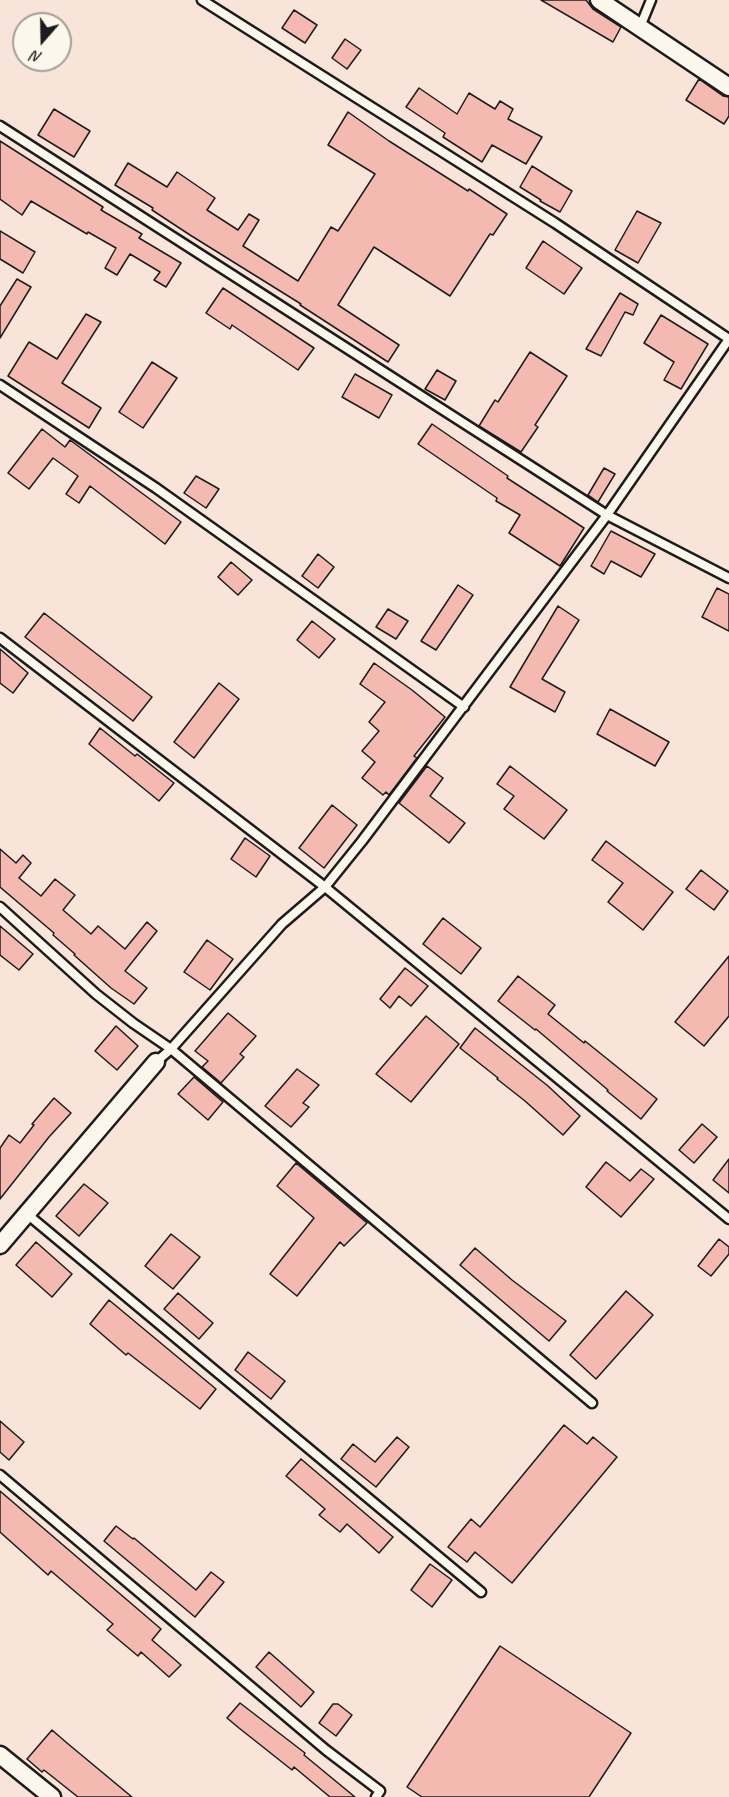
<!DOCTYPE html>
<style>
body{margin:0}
#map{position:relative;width:729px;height:1797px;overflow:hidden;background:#f9e4da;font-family:Caveat,sans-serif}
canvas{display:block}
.north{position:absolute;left:12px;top:12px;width:60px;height:60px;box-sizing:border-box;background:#fbf7ec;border:2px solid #a29f99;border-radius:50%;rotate:200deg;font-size:16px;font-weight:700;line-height:24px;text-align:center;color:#1c1c1c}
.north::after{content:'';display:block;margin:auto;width:21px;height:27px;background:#1c1c1c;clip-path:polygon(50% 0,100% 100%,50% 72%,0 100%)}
</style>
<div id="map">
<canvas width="729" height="1797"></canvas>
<div class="north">N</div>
</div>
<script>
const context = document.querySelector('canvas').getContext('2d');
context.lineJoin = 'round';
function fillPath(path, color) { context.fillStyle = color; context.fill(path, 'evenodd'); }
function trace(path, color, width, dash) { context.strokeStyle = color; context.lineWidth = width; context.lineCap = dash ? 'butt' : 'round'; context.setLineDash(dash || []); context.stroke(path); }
const building = new Path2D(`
 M541,0H586L593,9L621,27L613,42Z
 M294,10L317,25L305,43L282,28Z
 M345,39L361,50L347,69L332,58Z
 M699,79L723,96L729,97V116L724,124L686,100Z
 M419,88L457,114L469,93L495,109L500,101L513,109L508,119L542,137L526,164L492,145L482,162L443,137L445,133L406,107Z
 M54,109L90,131L74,157L38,135Z
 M348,112L389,141L468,191L469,189L507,214L493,235L490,234L450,296L374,247L338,305L399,345L388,362L300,305L301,304L190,235L152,210L153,208L115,185L128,163L167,187L177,172L215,198L207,210L238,230L249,214L259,220L243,246L298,281L331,227L338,231L375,174L328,145Z
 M0,141L103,207L101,210L142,234L139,238L181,263L166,287L154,280L160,272L130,254L117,275L105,268L116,248L88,232L87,234L31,201L22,215L0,199Z
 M532,166L572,191L560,212L540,201L541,200L520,187Z
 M637,211L661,223L638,263L615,250Z
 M0,231L35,252L23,273L0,259Z
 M543,241L582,268L564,294L526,268Z
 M17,279L31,287L0,338V306Z
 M223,288L314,348L298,370L232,325L230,329L206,313Z
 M620,293L638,304L633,315L625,312L601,356L586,349Z
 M86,314L101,322L62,383L101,408L89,428L8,376L29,342L57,359Z
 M661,315L708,344L681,389L664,380L674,362L644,343Z
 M530,352L567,376L535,425L538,427L521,452L479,426L495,400L498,402Z
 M152,362L177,378L143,428L119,412Z
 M437,370L456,381L445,400L425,389Z
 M355,374L392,395L379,418L342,397Z
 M432,424L508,476L507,478L584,528L560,566L509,533L520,515L496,501L497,498L418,444Z
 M42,429L65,447L70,440L181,522L165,544L90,486L79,503L66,494L78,476L53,458L29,489L8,473Z
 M604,468L615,474L598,502L588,495Z
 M196,476L219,489L206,508L184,493Z
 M611,531L655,554L641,577L611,561L604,574L591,566Z
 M318,554L334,567L318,588L302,576Z
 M231,562L252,580L238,595L218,577Z
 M458,585L473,595L436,650L421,641Z
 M717,588L729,594V631L702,617Z
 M558,606L579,620L542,679L565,692L555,712L510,687Z
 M388,609L408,621L396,639L376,627Z
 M44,613L152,697L133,721L25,637Z
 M312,621L335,639L319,658L297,640Z
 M0,649L28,673L13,693L0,683Z
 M374,663L412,690L445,717L414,756L417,758L389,795L386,792L383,795L362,778L375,762L362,751L379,731L369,722L385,702L360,684Z
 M219,683L239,699L194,758L174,742Z
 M610,709L669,742L655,766L597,734Z
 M100,728L135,756L137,754L174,783L159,801L89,744Z
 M427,766L443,778L430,796L465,823L449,843L399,803Z
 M510,766L567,810L544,839L504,809L514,796L497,784Z
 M332,805L357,825L324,868L299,848Z
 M245,838L270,856L256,877L231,859Z
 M606,841L673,892L643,930L608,902L623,883L592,860Z
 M0,849L16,863L23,855L31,863L19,878L41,896L55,879L75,895L63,910L91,934L98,926L125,949L147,922L157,931L125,971L147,988L134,1004L111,988L74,955L75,954L53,935L54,933L0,887Z
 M701,870L728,891L714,910L686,889Z
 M443,918L481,948L461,974L423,944Z
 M0,926L33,954L19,970L0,955Z
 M207,940L233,959L210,990L184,972Z
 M729,956V1016L704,1046L675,1022Z
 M405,968L428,986L411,1006L399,996L390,1008L380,999Z
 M518,976L555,1005L548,1014L584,1043L585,1041L657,1099L641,1119L607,1091L608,1090L536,1029L535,1030L498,1001Z
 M228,1013L256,1036L240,1054L244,1057L221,1083L202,1067L208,1061L195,1051Z
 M426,1016L459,1044L411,1102L376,1074Z
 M116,1026L138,1046L117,1070L95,1051Z
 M475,1028L548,1086L580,1116L563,1135L525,1101L497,1079L498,1078L460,1048Z
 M297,1069L319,1085L303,1103L309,1107L291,1127L265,1106Z
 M194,1077L223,1102L208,1120L178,1094Z
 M54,1098L71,1113L49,1137L0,1199V1148L9,1135L20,1143L34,1125L32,1124Z
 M702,1124L717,1137L694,1163L679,1150Z
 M729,1159V1193L713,1180Z
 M606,1162L630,1181L641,1169L654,1179L621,1217L586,1187Z
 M296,1163L367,1223L344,1246L340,1242L297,1296L270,1274L314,1218L277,1186Z
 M84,1184L108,1203L79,1236L56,1216Z
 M171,1234L200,1257L173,1289L145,1266Z
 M719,1239L729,1247V1254L711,1276L698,1266Z
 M36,1242L72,1274L52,1297L16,1265Z
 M475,1248L512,1280L566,1321L549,1341L460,1265Z
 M626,1291L653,1315L596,1379L570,1355Z
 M178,1293L213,1323L199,1339L164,1309Z
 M109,1300L216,1389L200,1409L128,1353L126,1355L90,1324Z
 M248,1352L285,1381L271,1399L235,1370Z
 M0,1421L24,1442L9,1460L0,1452Z
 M564,1425L587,1444L593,1437L617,1457L512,1583L475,1552L467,1562L448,1547L471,1519L480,1527Z
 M397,1437L409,1447L376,1487L341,1459L353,1444L375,1462Z
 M301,1459L393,1537L379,1553L347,1524L340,1532L319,1515L325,1509L286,1476Z
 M0,1491L161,1629L152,1640L181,1665L169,1677L141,1652L138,1656L107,1630L113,1624L51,1571L48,1575L0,1532Z
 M116,1526L133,1539L134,1538L196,1590L211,1572L224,1582L195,1617L104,1541Z
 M430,1564L452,1580L432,1607L411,1590Z
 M500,1646L631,1733L589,1797H422L407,1787Z
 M269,1652L314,1692L301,1707L256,1667Z
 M240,1703L305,1753L304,1755L355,1797H330L294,1767L292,1770L239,1728L227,1718Z
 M333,1704H338L352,1715L336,1736L319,1723Z
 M52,1730L67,1743L132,1797H78L44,1770L42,1772L27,1759Z`);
const service = new Path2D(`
 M202,0L555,223L729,339
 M640,27L651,0
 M0,126L607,515L729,578
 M0,385L156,488L464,707
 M0,638L325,887L729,1219
 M0,907L96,994L133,1023L171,1049L592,1403
 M156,1062L171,1049L282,924L325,887L362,841L607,515L729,339
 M27,1214L481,1592
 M0,1475L326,1750L380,1791L376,1797`);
const minor = new Path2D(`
 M599,0L729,87
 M0,1245L156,1062
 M0,1755L52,1797`);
fillPath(building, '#f4b9b0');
trace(building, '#1c1c1c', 1.5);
trace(service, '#1c1c1c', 13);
trace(minor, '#1c1c1c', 21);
trace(service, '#fbf7ec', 8);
trace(minor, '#fbf7ec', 16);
</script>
